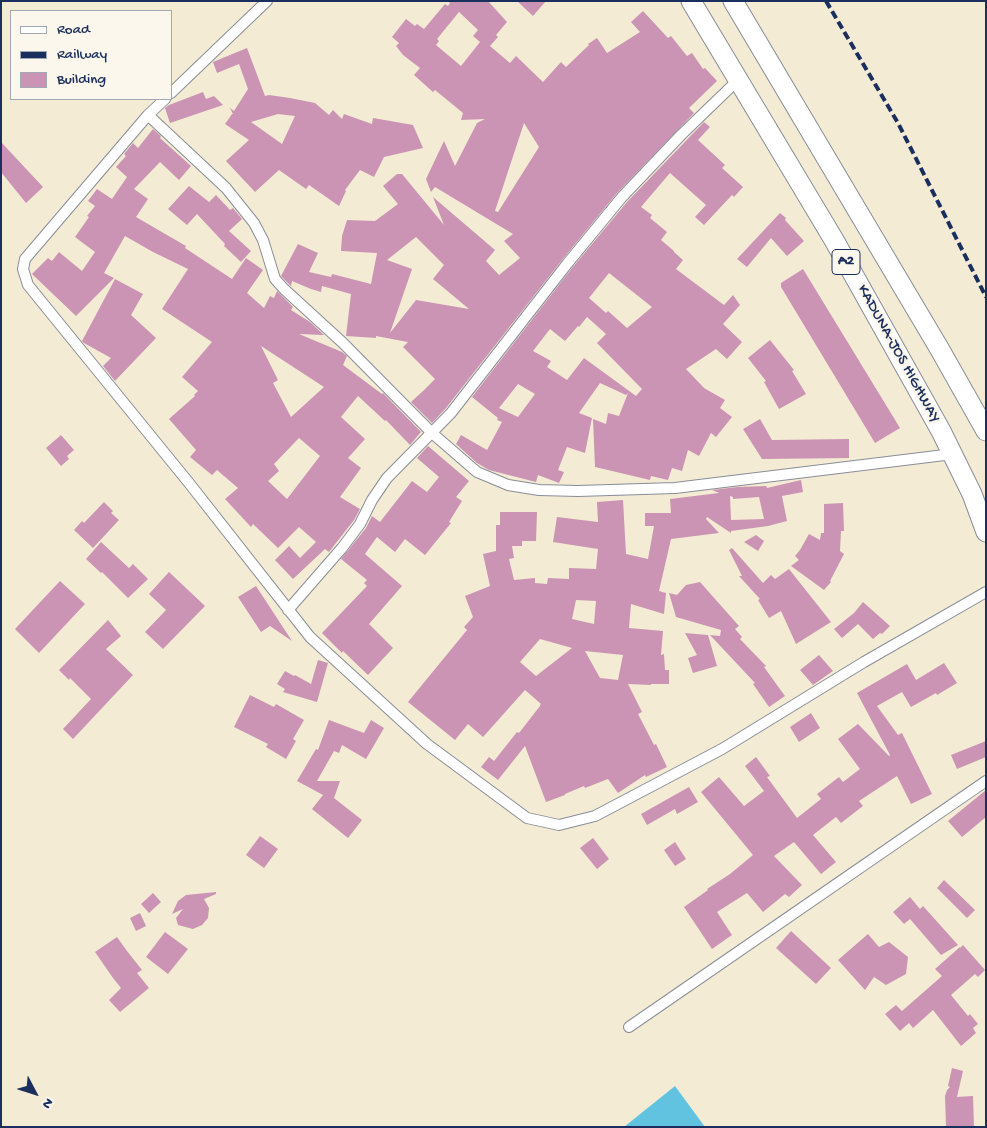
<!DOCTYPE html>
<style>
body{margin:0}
#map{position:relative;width:987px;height:1128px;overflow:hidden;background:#f4ebd4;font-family:"Gochi Hand",sans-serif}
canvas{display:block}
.frame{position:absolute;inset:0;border:2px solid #1b2f5e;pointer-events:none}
.legend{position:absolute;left:10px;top:10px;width:162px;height:90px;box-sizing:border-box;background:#fbf7ec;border:1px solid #a1a7b3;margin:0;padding:6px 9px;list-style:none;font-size:15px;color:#1b2f5e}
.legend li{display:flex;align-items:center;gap:10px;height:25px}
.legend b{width:25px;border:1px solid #a1a7b3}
.north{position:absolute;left:10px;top:1068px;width:50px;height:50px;-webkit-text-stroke:4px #fbf7ec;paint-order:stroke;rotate:130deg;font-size:14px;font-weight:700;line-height:20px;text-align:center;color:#1b2f5e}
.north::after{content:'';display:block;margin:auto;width:18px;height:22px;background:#1b2f5e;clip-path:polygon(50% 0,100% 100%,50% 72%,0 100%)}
</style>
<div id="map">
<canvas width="987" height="1128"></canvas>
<div class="frame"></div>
<ul class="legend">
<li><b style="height:6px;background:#fff"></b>Road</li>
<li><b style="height:6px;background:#1b2f5e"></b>Railway</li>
<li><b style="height:14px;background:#cb94b4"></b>Building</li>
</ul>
<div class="north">N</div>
</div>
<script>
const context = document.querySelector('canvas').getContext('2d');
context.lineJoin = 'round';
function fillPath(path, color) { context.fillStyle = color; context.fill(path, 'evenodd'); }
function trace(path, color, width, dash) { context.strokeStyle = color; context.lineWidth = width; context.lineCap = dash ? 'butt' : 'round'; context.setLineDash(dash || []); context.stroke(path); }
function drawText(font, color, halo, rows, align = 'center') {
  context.font = font + ' "Gochi Hand",sans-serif'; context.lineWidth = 5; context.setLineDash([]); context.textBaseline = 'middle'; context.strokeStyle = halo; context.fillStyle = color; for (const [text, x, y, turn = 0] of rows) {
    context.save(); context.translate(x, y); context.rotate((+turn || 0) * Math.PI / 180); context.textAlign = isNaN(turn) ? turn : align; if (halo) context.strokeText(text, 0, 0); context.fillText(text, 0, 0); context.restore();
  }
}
const water = new Path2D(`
 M675,1086L705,1127H624Z`);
const building = new Path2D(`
 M448,1H488L507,22L496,35L498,37L490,46L510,63L516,56L543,82L561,62L566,67L589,45L588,44L597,38L607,53L640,32L631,22L643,11L668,38L671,36L687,56L692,53L703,69L705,68L717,81L689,108L694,113L617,193L562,260L446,408L432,423L411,402L423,391L435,379L403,347L408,342L376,336V338L346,336L351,294L322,286L321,292L311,289L292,281L291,286L281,276L298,244L318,253L309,272L331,277L332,274L371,284L377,253L341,251L342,236L347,220L375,221L398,204L383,186L397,174H402L444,225L433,197L495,250L486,261L499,275L520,258L504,241L513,234L435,187L431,192L426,179L444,141L455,166L477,123L485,119L461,120L463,113L435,90L433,92L414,75L420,68L403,55L396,46L399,43L392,37L406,19L415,26L417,24L424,29L445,4L448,6L450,3ZM459,12L478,30L473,36L480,42L461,66L436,45L439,41L437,39ZM524,123L539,147L498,212L495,211ZM416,237L444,265L433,279L469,309L416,300L390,333L412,269L387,260Z
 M517,1H546L533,16Z
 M247,48L265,96L269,95L290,98L315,103L329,115L333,110L342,119L344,114L372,124L373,118L413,125L423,148L384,157L374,177L360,170L345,190L346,191L339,206L309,185L306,189L279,170L255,192L226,161L249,140L225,124L232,114H233L230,108L234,111L248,89L239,64L217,73L213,62ZM278,114L295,116L282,144L251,122Z
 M203,92L206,99L214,96L223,105L170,123L165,108L169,105Z
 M704,122L710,127L698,140L725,165L722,168L743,187L734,197L732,195L704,225L695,217L706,205L670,173L641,207L652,215L650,218L667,232L661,240L674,251V252L683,260L676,269L724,305L733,295L740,305L723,324L742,342L727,359L716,349L686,369L704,388L725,400L720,408L732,417L716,437L711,433L699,456L688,450L682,471L672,468L668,480L651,476L650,480L595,467L593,419L606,424L608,413L619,416L628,393L626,395L600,383L579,413L592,418L585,453L567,447L558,470L564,472L559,483L538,475L536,482L489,470L477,463L456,444L461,435L487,450L502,422L497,420L498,418L472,397L572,268L627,202ZM609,273L652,307L627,328L608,311L606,313L589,298ZM587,317L606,334L597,343L642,389L636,396L584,358L567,380L547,367L551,361L533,351L550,329L565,341L578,326L579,327ZM518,384L535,394L518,417L499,408Z
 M153,129L161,136L160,138L191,166L179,180L160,162L134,189L148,199L136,217L186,246L185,248L232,279L246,258L263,270L247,293L264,308L270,296L274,298L277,291L293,307L291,310L310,322L324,335L299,334L342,352L347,356L343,365L382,394L383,393L421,432L410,445L386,420L385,421L358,396L341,417L365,439L348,458L361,468L340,497L360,509L354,520L329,552L325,549L293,579L275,560L289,546L300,558L316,542L299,527L278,548L253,524L251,527L225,499L238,488L217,470L212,475L190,457L196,450L169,419L195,396L194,395L198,391L182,377L212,342L162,309L188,269L153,252L125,236L104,273L114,278L76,316L32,274L48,258L52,261L59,252L82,271L95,252L75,237L89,217L87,216L95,206L88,201L97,189L112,199L127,177L116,167L126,156L124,154L133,143L138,148ZM261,346L324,387L291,417L273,383L278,380ZM299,438L320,456L287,499L268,481L279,471L274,464Z
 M1,142L43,187L26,203L1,172Z
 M189,186L209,202L216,195L230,210L233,208L242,219L229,231L251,251L241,262L224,246L225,244L197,214L187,225L168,209Z
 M780,213L786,218L785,220L804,241L787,256L771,238L747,267L737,259Z
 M803,269L900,428L875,443L781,287V283Z
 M115,279L143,294L131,315L156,338L115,381L103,366L111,358L84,343L82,341Z
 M770,340L794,370L792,371L806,394L779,409L764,382L766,381L748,358Z
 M760,419L772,440L849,439V458L762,459L743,429Z
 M61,435L74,450L67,456L69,459L61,466L46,448Z
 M428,446L469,481L456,497L462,501L449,522L451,523L425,555L405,539L395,552L377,537L365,554L402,586L369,624L393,648L368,675L343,651L342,653L322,633L367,586L364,583L367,580L341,559L366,528L372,516L380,522L412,481L427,492L439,477L417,458Z
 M801,480L803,492L782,496L787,521L768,526L731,531V533L707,517L706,519L719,533L671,539L659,591L666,593L664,614L631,604L629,628L663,631L661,655L664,654L665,670H669V684H651V685L628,684L642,712L638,714L654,745L656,744L667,767L646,777L645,775L618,793L608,779L585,788L584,786L565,794V795L546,802L525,746L498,780L481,767L489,757L494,761L517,732L519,733L540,706V705L541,704L525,690L483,737L468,724L455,740L408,702L467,630L464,627L473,617L465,596L490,586L483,554L496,551V525H500V512H537L536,541H522V546H512L514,558L509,559L514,580L535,578V583L547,584L548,578L569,579V568L596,569L598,549L553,542L557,517L598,522L597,502L623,500L626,554L648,559L654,526H645V513H671L670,499L719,493L712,490L738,487L766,486L767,488ZM730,496L733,497V499L759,497L764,519L731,520ZM576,600L596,601L594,624L572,619ZM540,639L572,648L536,676L520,662ZM585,651L623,655L618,680L600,678Z
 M104,502L113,511L111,513L119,520L93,548L74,530L82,521L84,523Z
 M843,503L844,531H841L840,551L844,554L830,581L831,582L824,590L791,566L799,560L795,556L800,550L809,534L820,540L821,533H824V504Z
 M756,535L764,541L758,551L744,542Z
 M101,542L129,568L133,564L148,579L128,598L102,572L101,573L86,559Z
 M732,548L763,583L771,575L775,579L789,569L831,622L796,644L781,611L769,618L758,600L760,599L739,576H742L729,550Z
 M169,572L205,606L163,649L145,632L166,610L149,594Z
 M60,581L85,604L39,653L15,629Z
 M700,582L739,626L735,629L742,637L740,639L766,666L764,667L785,696L769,707L753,684L755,683L710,635L720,636L721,630L676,617L669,593L677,595L686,585Z
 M256,586L292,641L270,626L261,632L238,597Z
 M863,602L890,626L882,634L880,633L873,639L858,624L842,638L834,629L854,613Z
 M108,620L121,636L106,649L133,675L73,739L63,729L91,699L70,678L69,680L59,670Z
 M685,633L708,635L717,666L693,673L688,658L697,655Z
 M819,655L833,671L813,685L800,670Z
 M318,660L328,663L317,702L283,692L285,689L277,684L285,671L294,676L295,675L311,684Z
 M944,663L957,683L937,695L936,693L911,707L902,692L877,706L898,735L902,733L932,794L911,804L897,776L859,801L863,806L841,823L836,817L813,835L836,862L821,874L794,842L774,856L802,885L789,897L785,894L763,912L747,893L717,912L732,935L712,949L684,907L708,890L707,889L730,874L753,855L701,792L719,777L744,806L764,791L745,766L756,757L770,776L767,777L797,818L821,799L817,794L839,777L843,782L860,769L838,739L858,724L889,756L890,755L857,693L907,664L916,680Z
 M250,695L274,707L276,704L304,720L293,739L296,741L286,759L266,747L268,744L234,727Z
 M811,713L820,728L799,742L790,727Z
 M329,720L364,733L371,720L384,728L366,759L342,745L339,753L334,751L317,781H340L334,798L362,820L348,838L312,809L323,795L297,781L316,749L318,750Z
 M986,741V757L957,769L951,755Z
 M689,787L698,802L677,814L675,809L647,825L641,814Z
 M986,790V817L962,837L948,821Z
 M260,836L278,849L264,868L246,855Z
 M593,838L609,859L597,869L580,848Z
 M675,842L686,859L675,866L664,850Z
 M944,880L975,910L967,918L937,888Z
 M216,892V894L204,899L209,908L208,918L202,925L193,929L178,925L176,918L183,909L172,914L178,901L186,895Z
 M153,893L161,902L149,913L141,904Z
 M910,897L920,909L923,906L958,945L941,955L910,919L904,924L893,912Z
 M140,913L146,926L136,931L130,918Z
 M791,931L831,968L816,984L776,948Z
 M165,932L188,949L168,974L146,957Z
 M868,934L879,947L889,942L908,957L906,974L886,985L874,977L865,990L838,960Z
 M117,937L127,951L142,970L137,973L149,988L120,1012L109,1000L121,988L113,978L95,952Z
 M963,945L985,970L978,977L975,974L951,995L968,1016L970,1014L978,1024L973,1028L976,1033L961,1046L933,1010L913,1028L909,1023L900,1031L885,1014L896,1005L902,1011L942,976L935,969L960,947V948Z
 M952,1068L963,1071L957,1097L973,1096L974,1127H946L945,1096L947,1090L950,1087L948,1086Z`);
const street = new Path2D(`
 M171,93L267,1
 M165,99L148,115L25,259L23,269L28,285L189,483L310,637L427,744L527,818L559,825L595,816L722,749L864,662L986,592
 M148,115L226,188L254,223L263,240L275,279L284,289L343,343L432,433L477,472L508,485L539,490L578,491L675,488L953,454
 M288,610L342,548L360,524L372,500L387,478L451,413L567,264L622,197L681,135L738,80
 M629,1027L986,781`);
const highway = new Path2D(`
 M691,1L834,240L941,431L972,494L986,532
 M733,1L939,348L986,431`);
const rail = new Path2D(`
 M826,1L898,123L986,297`);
const shields = [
 [846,262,28]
];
const shieldNames = [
 ["A2",846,262]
];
const streetNames = [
 ["KADUNA-JOS HIGHWAY",898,354,61]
];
fillPath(water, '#61c3df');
fillPath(building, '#cb94b4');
trace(street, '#888d99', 12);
trace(highway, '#888d99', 21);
trace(street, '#fff', 10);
trace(highway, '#fff', 19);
trace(rail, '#1b2f5e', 4, [8, 4]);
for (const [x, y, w] of shields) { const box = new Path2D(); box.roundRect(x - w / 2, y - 12.5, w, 25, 4); context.fillStyle = '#fbf7ec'; context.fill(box); trace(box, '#1b2f5e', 1); }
drawText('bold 15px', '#1b2f5e', null, shieldNames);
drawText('16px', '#1b2f5e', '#fbf7ec', streetNames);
</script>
